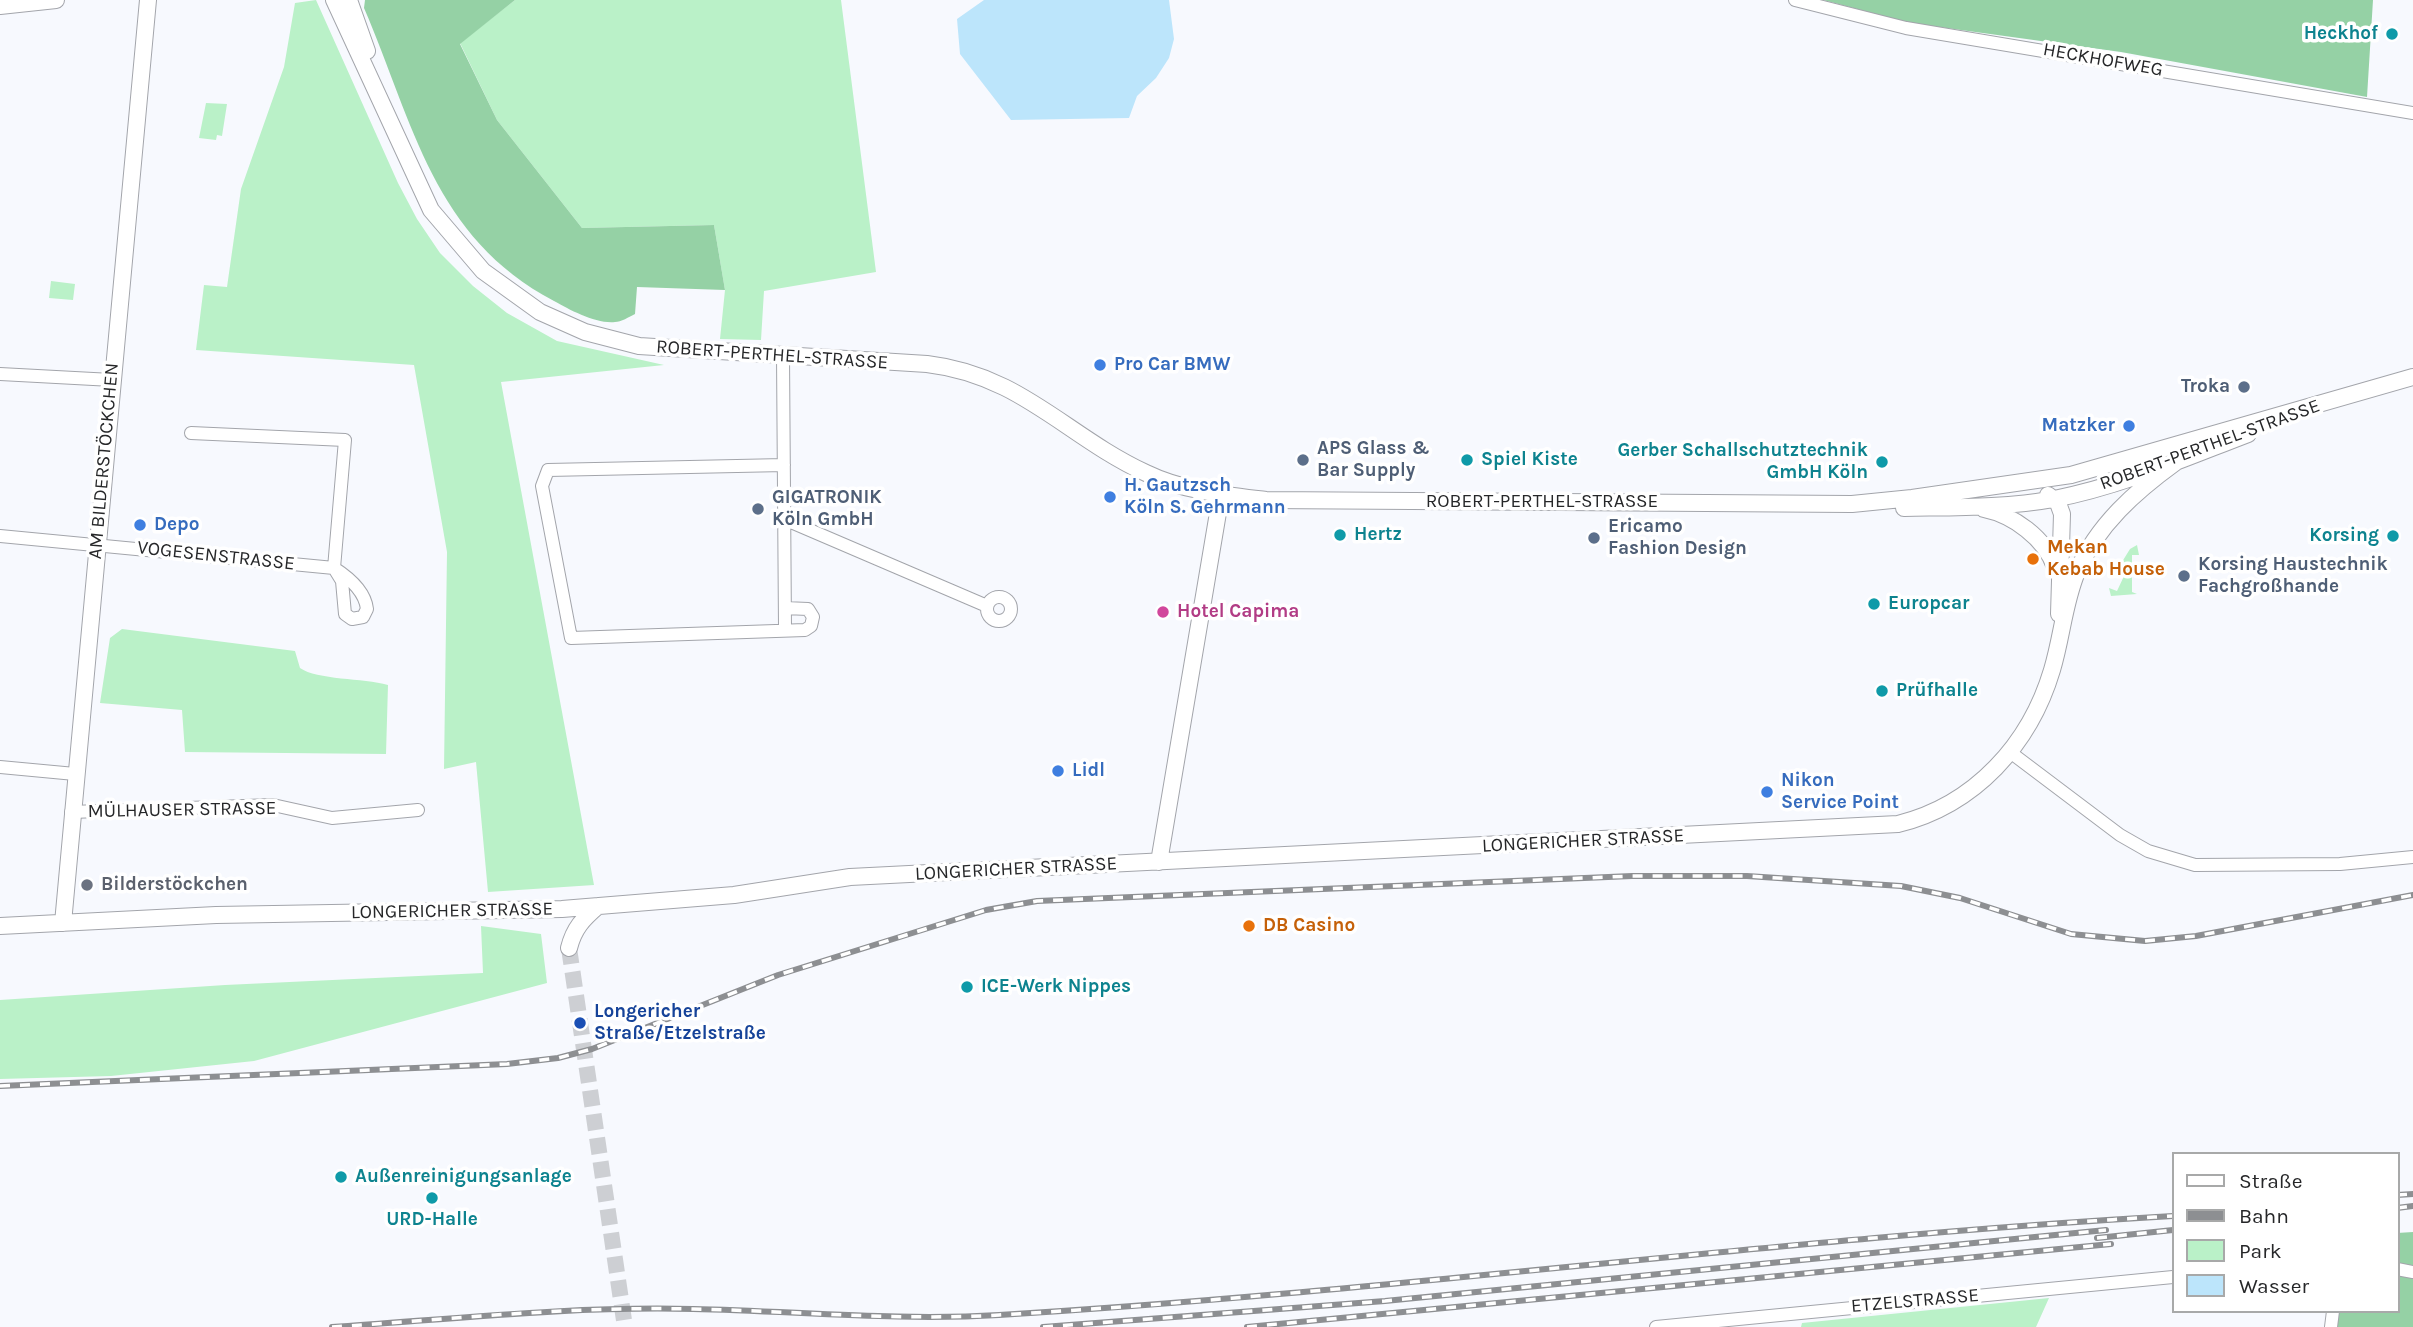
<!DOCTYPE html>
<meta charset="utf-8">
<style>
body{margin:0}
#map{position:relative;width:2413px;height:1327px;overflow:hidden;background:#f7f9fe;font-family:Karla,sans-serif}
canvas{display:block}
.legend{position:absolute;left:2172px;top:1152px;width:228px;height:161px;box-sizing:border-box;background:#fff;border:2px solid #a8a9a9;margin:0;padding:9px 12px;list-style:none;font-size:21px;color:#262729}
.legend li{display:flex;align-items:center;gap:14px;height:35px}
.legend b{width:35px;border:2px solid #a8a9a9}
</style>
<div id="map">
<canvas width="2413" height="1327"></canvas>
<ul class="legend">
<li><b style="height:9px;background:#fff"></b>Straße</li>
<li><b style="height:9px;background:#8d8f92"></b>Bahn</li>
<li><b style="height:19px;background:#baf1c8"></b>Park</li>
<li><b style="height:19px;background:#bce5fb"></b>Wasser</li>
</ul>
</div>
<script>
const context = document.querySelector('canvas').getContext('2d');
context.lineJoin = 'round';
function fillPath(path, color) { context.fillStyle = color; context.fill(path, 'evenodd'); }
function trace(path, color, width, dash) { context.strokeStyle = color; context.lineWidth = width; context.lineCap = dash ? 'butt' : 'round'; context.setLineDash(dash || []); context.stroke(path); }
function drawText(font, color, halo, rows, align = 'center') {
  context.font = font + ' Karla,sans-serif'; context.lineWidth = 7; context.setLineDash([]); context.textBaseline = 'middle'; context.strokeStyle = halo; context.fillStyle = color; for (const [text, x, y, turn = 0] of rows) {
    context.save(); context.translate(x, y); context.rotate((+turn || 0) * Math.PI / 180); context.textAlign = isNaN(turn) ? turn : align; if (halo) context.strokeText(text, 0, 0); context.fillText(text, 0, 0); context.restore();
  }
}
const green = new Path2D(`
 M316,0L398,183L417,219L440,253L473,286L507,313L557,341L664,365L501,382L594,885L488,892L476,762L444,769L447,552L414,365L196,350L204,285L227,287L241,189L284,67L295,3Z
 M515,0H841L876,272L764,291L761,340L720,339L725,290L714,225L582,228L497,120L460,43Z
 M206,103L227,104L222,136L217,135L216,140L199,138Z
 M51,281L75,284L73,300L49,298Z
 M2137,545L2139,555H2132V592L2137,594L2111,596L2109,588L2117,591L2125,574L2117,570L2130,549Z
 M122,629L295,651L300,668C317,680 363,678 388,685L386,754L185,752L182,710L100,703L110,638Z
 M481,926L541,934L547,983L254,1061L111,1076L0,1079V1000L225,985L483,973Z
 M2049,1298L2036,1327H1801L1802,1323Z`);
const forest = new Path2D(`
 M365,0H515L460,44L497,120L582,228L714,225L725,290L637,287L635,314C629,317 621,322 615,322C596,324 570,310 554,301C433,237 414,124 364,8Z
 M1823,0H2373L2367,97L2121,52L1910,23Z
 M2413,1232V1327H2333L2335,1311H2397V1233Z`);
const water = new Path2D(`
 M984,0H1169L1174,39L1169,58L1156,78L1137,96L1129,118L1011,120L960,54L957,19Z`);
const tertiaryTunnel = new Path2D(`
 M569,948L625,1327`);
const minor = new Path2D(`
 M1795,0L1906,28L2413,113
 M783,356L785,629
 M0,374L112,380
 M784,465L548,470L542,486L571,638L805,630L811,626L813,617L808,609L785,608
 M784,519L987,606
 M0,536L334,568L345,440L191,433
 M334,568C348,577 365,591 367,609L363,617L352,619L345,614L342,581Z
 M987 609a12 12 0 1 1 24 0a12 12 0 1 1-24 0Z
 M2010,752L2120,835L2148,851L2195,865L2340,864L2413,857
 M0,767L75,774
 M71,812L273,805L332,818L418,810
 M2397,1269L2413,1272
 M1656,1327L2173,1277
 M2331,1327L2333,1311`);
const tertiary = new Path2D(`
 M334,0L431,210L483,271L540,312L585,332L639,346L927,364C1021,375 1066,436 1146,473C1183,491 1225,495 1266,500L1852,504L1912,498L2071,475L2413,377
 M349,0L367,51
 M0,6L56,0
 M2048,495L2058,503L2062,514L2059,614
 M1904,508C1953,507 2005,508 2054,499C2121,486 2185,458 2248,434
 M1984,509C2013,515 2045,538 2055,567
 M1159,862L1221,495
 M63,923L148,0
 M0,926L216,915L562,909L734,895L850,877L1898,824C1975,805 2030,744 2052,670C2062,637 2064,603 2077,572C2097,525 2136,491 2176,462
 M569,948C574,928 583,919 598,906`);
const rail = new Path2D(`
 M0,1086L507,1064L558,1058L592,1049L778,975L986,910L1037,901L1632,876H1747L1901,886L1960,898L2071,934L2145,941L2196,936L2413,895
 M2397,1195L2413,1194
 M2397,1208L2413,1206
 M2097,1238L2173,1230
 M332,1327C452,1319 573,1306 693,1309C796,1311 897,1321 999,1315C1391,1292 1781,1238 2173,1216
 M1043,1327L1385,1301L2106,1230
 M1247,1327L2111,1244`);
const markers = [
 [2392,34,7,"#0f9aa8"],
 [1100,365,7,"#3f7fe0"],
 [2244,387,7,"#5c6f8a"],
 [2129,426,7,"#3f7fe0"],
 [1303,460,7,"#5c6f8a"],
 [1467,460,7,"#0f9aa8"],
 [1882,462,7,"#0f9aa8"],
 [1110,497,7,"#3f7fe0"],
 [758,509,7,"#5c6f8a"],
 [140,525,7,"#3f7fe0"],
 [1340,535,7,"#0f9aa8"],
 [2393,536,7,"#0f9aa8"],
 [1594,538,7,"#5c6f8a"],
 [2033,559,7,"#e8710a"],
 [2184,576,7,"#5c6f8a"],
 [1874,604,7,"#0f9aa8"],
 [1163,612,7,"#d1479c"],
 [1882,691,7,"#0f9aa8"],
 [1058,771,7,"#3f7fe0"],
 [1767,792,7,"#3f7fe0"],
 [87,885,7,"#6b7280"],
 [1249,926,7,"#e8710a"],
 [967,987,7,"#0f9aa8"],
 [580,1023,7,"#1a4fb4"],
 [341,1177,7,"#0f9aa8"],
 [432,1198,7,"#0f9aa8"]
];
const cultureNames = [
 ["Heckhof",2378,34,"right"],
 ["Gerber Schallschutztechnik",1868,451,"right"],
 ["GmbH Köln",1868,473,"right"],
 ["Spiel Kiste",1481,460],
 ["Hertz",1354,535],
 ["Korsing",2379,536,"right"],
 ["Europcar",1888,604],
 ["Prüfhalle",1896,691],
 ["ICE-Werk Nippes",981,987],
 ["Außenreinigungsanlage",355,1177],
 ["URD-Halle",432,1220,"center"]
];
const streetNames = [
 ["HECKHOFWEG",2103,60,10],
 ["ROBERT-PERTHEL-STRASSE",772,355,4],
 ["ROBERT-PERTHEL-STRASSE",2210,445,-20],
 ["AM BILDERSTÖCKCHEN",104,461,-85],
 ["ROBERT-PERTHEL-STRASSE",1542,502],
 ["VOGESENSTRASSE",216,556,6],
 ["MÜLHAUSER STRASSE",182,810,-1],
 ["LONGERICHER STRASSE",1583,841,-3],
 ["LONGERICHER STRASSE",1016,869,-3],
 ["LONGERICHER STRASSE",452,911,-1],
 ["ETZELSTRASSE",1915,1301,-5]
];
const shopNames = [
 ["Pro Car BMW",1114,365],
 ["Matzker",2115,426,"right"],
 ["H. Gautzsch",1124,486],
 ["Köln S. Gehrmann",1124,508],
 ["Depo",154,525],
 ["Lidl",1072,771],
 ["Nikon",1781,781],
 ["Service Point",1781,803]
];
const serviceNames = [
 ["Troka",2230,387,"right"],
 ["APS Glass &",1317,449],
 ["Bar Supply",1317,471],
 ["GIGATRONIK",772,498],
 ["Köln GmbH",772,520],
 ["Ericamo",1608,527],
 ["Fashion Design",1608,549],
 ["Korsing Haustechnik",2198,565],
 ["Fachgroßhande",2198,587]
];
const foodNames = [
 ["Mekan",2047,548],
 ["Kebab House",2047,570],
 ["DB Casino",1263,926]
];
const hotelNames = [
 ["Hotel Capima",1177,612]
];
const worshipNames = [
 ["Bilderstöckchen",101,885]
];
const transitNames = [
 ["Longericher",594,1012],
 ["Straße/Etzelstraße",594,1034]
];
fillPath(green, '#baf1c8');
fillPath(forest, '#95d1a5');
fillPath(water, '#bce5fb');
trace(tertiaryTunnel, '#cdcfd3', 16, [16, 8]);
trace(minor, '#a3a5ab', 14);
trace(tertiary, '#a3a5ab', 18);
trace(minor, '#fff', 12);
trace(tertiary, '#fff', 16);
trace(rail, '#8d8f92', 6);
trace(rail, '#fff', 3.5, [10]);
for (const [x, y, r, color] of markers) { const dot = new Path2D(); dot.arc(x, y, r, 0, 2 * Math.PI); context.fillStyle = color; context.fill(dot); trace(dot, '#fff', 2.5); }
drawText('bold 19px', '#0d838f', '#fff', cultureNames, 'left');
drawText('19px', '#262729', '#fff', streetNames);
drawText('bold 19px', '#366cbe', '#fff', shopNames, 'left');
drawText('bold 19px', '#4e5e75', '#fff', serviceNames, 'left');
drawText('bold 19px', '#c56008', '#fff', foodNames, 'left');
drawText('bold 19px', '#b23c85', '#fff', hotelNames, 'left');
drawText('bold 19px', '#5b616d', '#fff', worshipNames, 'left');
drawText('bold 19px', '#164399', '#fff', transitNames, 'left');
</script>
